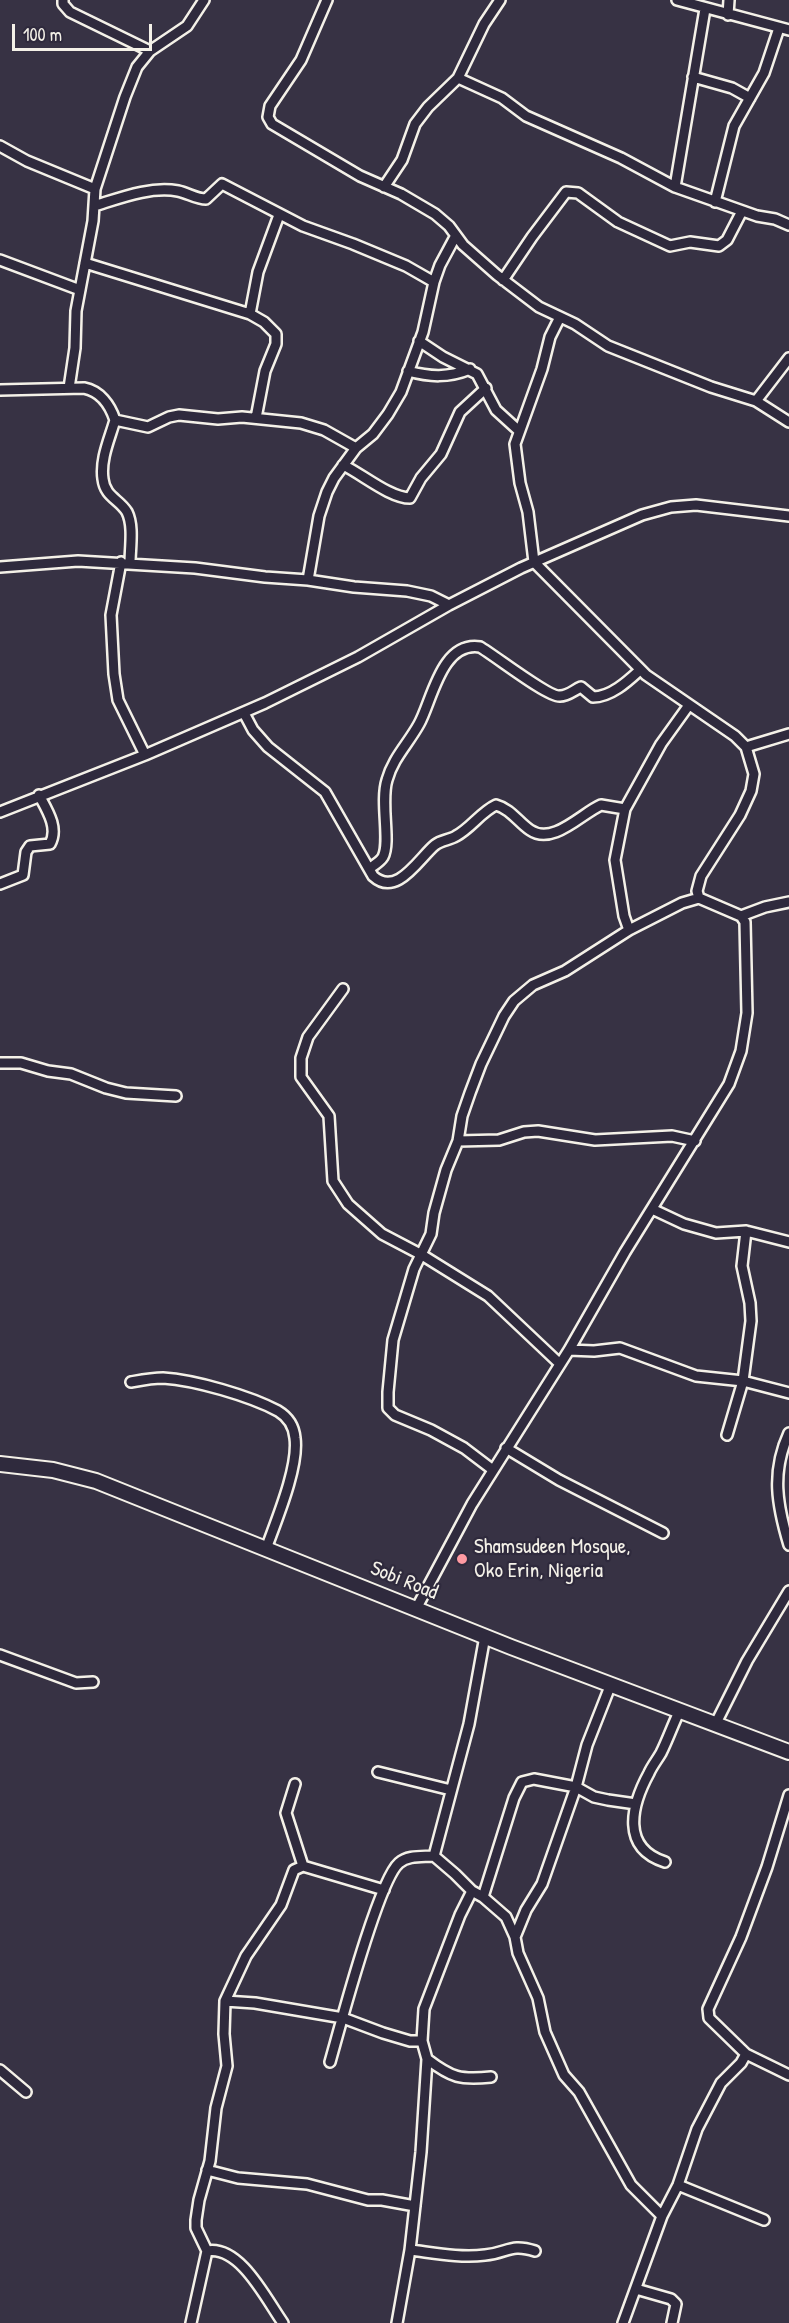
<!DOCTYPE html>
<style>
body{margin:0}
#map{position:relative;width:789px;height:2323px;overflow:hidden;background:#373244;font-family:"Patrick Hand",sans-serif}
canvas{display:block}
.scale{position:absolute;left:12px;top:24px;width:140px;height:27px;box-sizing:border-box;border:3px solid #f4f1e8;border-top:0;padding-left:8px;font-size:18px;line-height:21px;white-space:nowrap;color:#f4f1e8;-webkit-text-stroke:4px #2f2a3d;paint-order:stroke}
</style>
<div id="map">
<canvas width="789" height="2323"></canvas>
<div class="scale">100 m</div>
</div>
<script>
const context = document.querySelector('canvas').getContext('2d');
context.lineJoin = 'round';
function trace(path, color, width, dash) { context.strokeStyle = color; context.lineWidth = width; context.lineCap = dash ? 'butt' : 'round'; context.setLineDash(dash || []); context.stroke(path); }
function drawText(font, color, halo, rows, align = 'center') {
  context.font = font + ' "Patrick Hand",sans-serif'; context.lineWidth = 4.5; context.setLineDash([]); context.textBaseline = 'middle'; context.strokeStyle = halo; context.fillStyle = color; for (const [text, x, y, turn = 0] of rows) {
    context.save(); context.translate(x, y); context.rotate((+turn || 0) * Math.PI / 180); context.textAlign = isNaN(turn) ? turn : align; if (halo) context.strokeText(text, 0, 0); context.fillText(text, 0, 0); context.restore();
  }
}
const minor = new Path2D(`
 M63,0V4L70,12L150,51
 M327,0L301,60L270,106L268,117L272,124L360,176L401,194L435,214L449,226L463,245L497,275L539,307L575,324L608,346L711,387L756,401L789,422
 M677,0L789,30
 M728,15L729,0
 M693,77L732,88L750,98
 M458,78L502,98L526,116L621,158L675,187L757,216L775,219L789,225
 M0,146L27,161L95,189
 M384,187L402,160L415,124L428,107L458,78L484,24L500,0
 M675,187L705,9
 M715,202L734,126L764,73L779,28
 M94,206C120,198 150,186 178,191C188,193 196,199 206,199L222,184L303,226L353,244L406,266L434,282L423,332L401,392L388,414L373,434L356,448L334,478L327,492L319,516L308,580
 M0,260L80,290
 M85,263L250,314L264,322L276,334V344L265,371L256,418
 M503,280L532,237L566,192L578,193L618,222L670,246L690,242L719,246L727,240L742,211
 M434,282L440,265L455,237
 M250,314L258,272L279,215
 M419,341L443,357L477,374L496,410L518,430
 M408,371C430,377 448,378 470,369
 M69,388L75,348L76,311L93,221L95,189L125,97L137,67L150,51L187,26L204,0
 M0,390L84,388C100,391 110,405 115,420C110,438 100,459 103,479C105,497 119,499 127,512C134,526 130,548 130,563
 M756,401L789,358
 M115,420L148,427L169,417L179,415L218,419L242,417L301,423L324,430L356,448
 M343,465C362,474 390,498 410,498L421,478L441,454L460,412L486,388
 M121,562L111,615L114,674L118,700L145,755
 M0,567L78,561L195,568L265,577L308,580L354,587L407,591L431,596L449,605
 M244,713L253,730L268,747L325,792L373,876C397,898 419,858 435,845C441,840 450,840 456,836C471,828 481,812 496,805C511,809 518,822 530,830C553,846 582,813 601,805L625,809
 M746,747L789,734
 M0,812L145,755L265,703L358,657L449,605L521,568L642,515L671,507L696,505L789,516
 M369,869C374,865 380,862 383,857C391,842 380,802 387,780C393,758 408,744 419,724C432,701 441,641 480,647C494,655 549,698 560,696C568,696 574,690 581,687L593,697C611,697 628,681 640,670
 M0,884L23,875L26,852L30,846L50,844C59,828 47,810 39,795
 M741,916L765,907L789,902
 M629,930L624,916L615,860L625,809L661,744L689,705
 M343,989L308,1037L301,1058V1077L329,1116L333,1181L348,1204L382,1234L422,1255L488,1296L560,1364
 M0,1063H21L48,1071L71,1074L106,1088L126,1093L176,1096
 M458,1141L499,1140L524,1132L538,1131L595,1140L672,1136L695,1141
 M652,1209L684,1224L716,1233L746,1231L789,1242
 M569,1350L594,1351L620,1348L696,1376L743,1381L789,1393
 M131,1382C142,1380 152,1378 163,1378C195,1380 250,1396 278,1411C288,1417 294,1427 295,1438C299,1467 276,1521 266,1549
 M789,1433C771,1472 777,1505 789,1545
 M727,1435L743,1381L751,1321L750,1303L742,1266L746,1231
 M506,1448L559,1480L663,1533
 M493,1470L464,1448L431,1430L395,1415L388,1408V1392L393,1340L414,1269L431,1234L434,1213L446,1170L458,1141L462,1116L470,1093L481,1064L504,1016L514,1001L533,985L565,971L629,930L682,903L699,898
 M416,1609L472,1504L569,1350L625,1252L729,1084L741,1051L747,1013L745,922L741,916L699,898L697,891L701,876L740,815L751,791L754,774L746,747L735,736L646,675L534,562L528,512L520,483L515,444L542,369L550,337L560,317
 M0,1655L76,1683L93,1682
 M716,1723L747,1661L789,1591
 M378,1772L451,1790
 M295,1784L286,1813L303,1866
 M789,1795L767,1867L741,1937L708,2009L709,2018L746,2054L789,2075
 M434,1856L469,1724L485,1636
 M665,1862C621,1848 631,1806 649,1773C652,1766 657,1760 661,1753C668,1739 673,1724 680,1710
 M483,1897L514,1798L522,1782L534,1779L576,1787L594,1797L608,1800L636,1804
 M515,1937L526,1910L542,1884L576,1787L587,1745L611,1684
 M225,2001L255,2003L343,2018L383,2033L410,2041H422
 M427,2059C452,2078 460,2080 491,2077
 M330,2062C340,2027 378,1881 399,1863C408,1855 422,1857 434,1856L455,1874L472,1891L483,1897L506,1917L515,1937L518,1953L538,1998L545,2032L564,2075L579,2092L631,2185L662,2216
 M0,2070L26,2092
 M207,2170L238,2178L307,2184L368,2200H382L415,2206
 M678,2185L764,2220
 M410,2250C435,2253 460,2258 485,2255C508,2253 510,2243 535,2251
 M207,2251C240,2245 266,2299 283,2323
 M636,2289L671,2299L676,2304L672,2323
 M191,2323L207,2251L196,2228V2220L199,2200L210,2161L216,2108L227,2066L224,2034L225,2001L246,1956L281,1905L294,1870L303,1866L384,1890
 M397,2323L410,2250L421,2152L427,2059L422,2041L424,2009L460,1915L472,1891
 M623,2323L662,2216L678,2185L697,2129L721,2083L741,2063L746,2054`);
const highway = new Path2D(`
 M0,1464L53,1470L96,1481L511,1647L789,1752`);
const markers = [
 [462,1559,6,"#ff9aa2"]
];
const poiNames = [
 ["Shamsudeen Mosque,",474,1547],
 ["Oko Erin, Nigeria",474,1571]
];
const streetNames = [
 ["Sobi Road",404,1581,22]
];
trace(minor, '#f4f1e8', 14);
trace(highway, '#f4f1e8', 18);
trace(minor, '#2f2a3d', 9);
trace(highway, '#2f2a3d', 14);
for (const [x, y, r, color] of markers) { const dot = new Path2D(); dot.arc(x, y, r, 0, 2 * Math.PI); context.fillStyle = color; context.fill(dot); trace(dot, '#2f2a3d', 2); }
drawText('21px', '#f4f1e8', '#2f2a3d', poiNames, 'left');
drawText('21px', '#f4f1e8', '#2f2a3d', streetNames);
</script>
